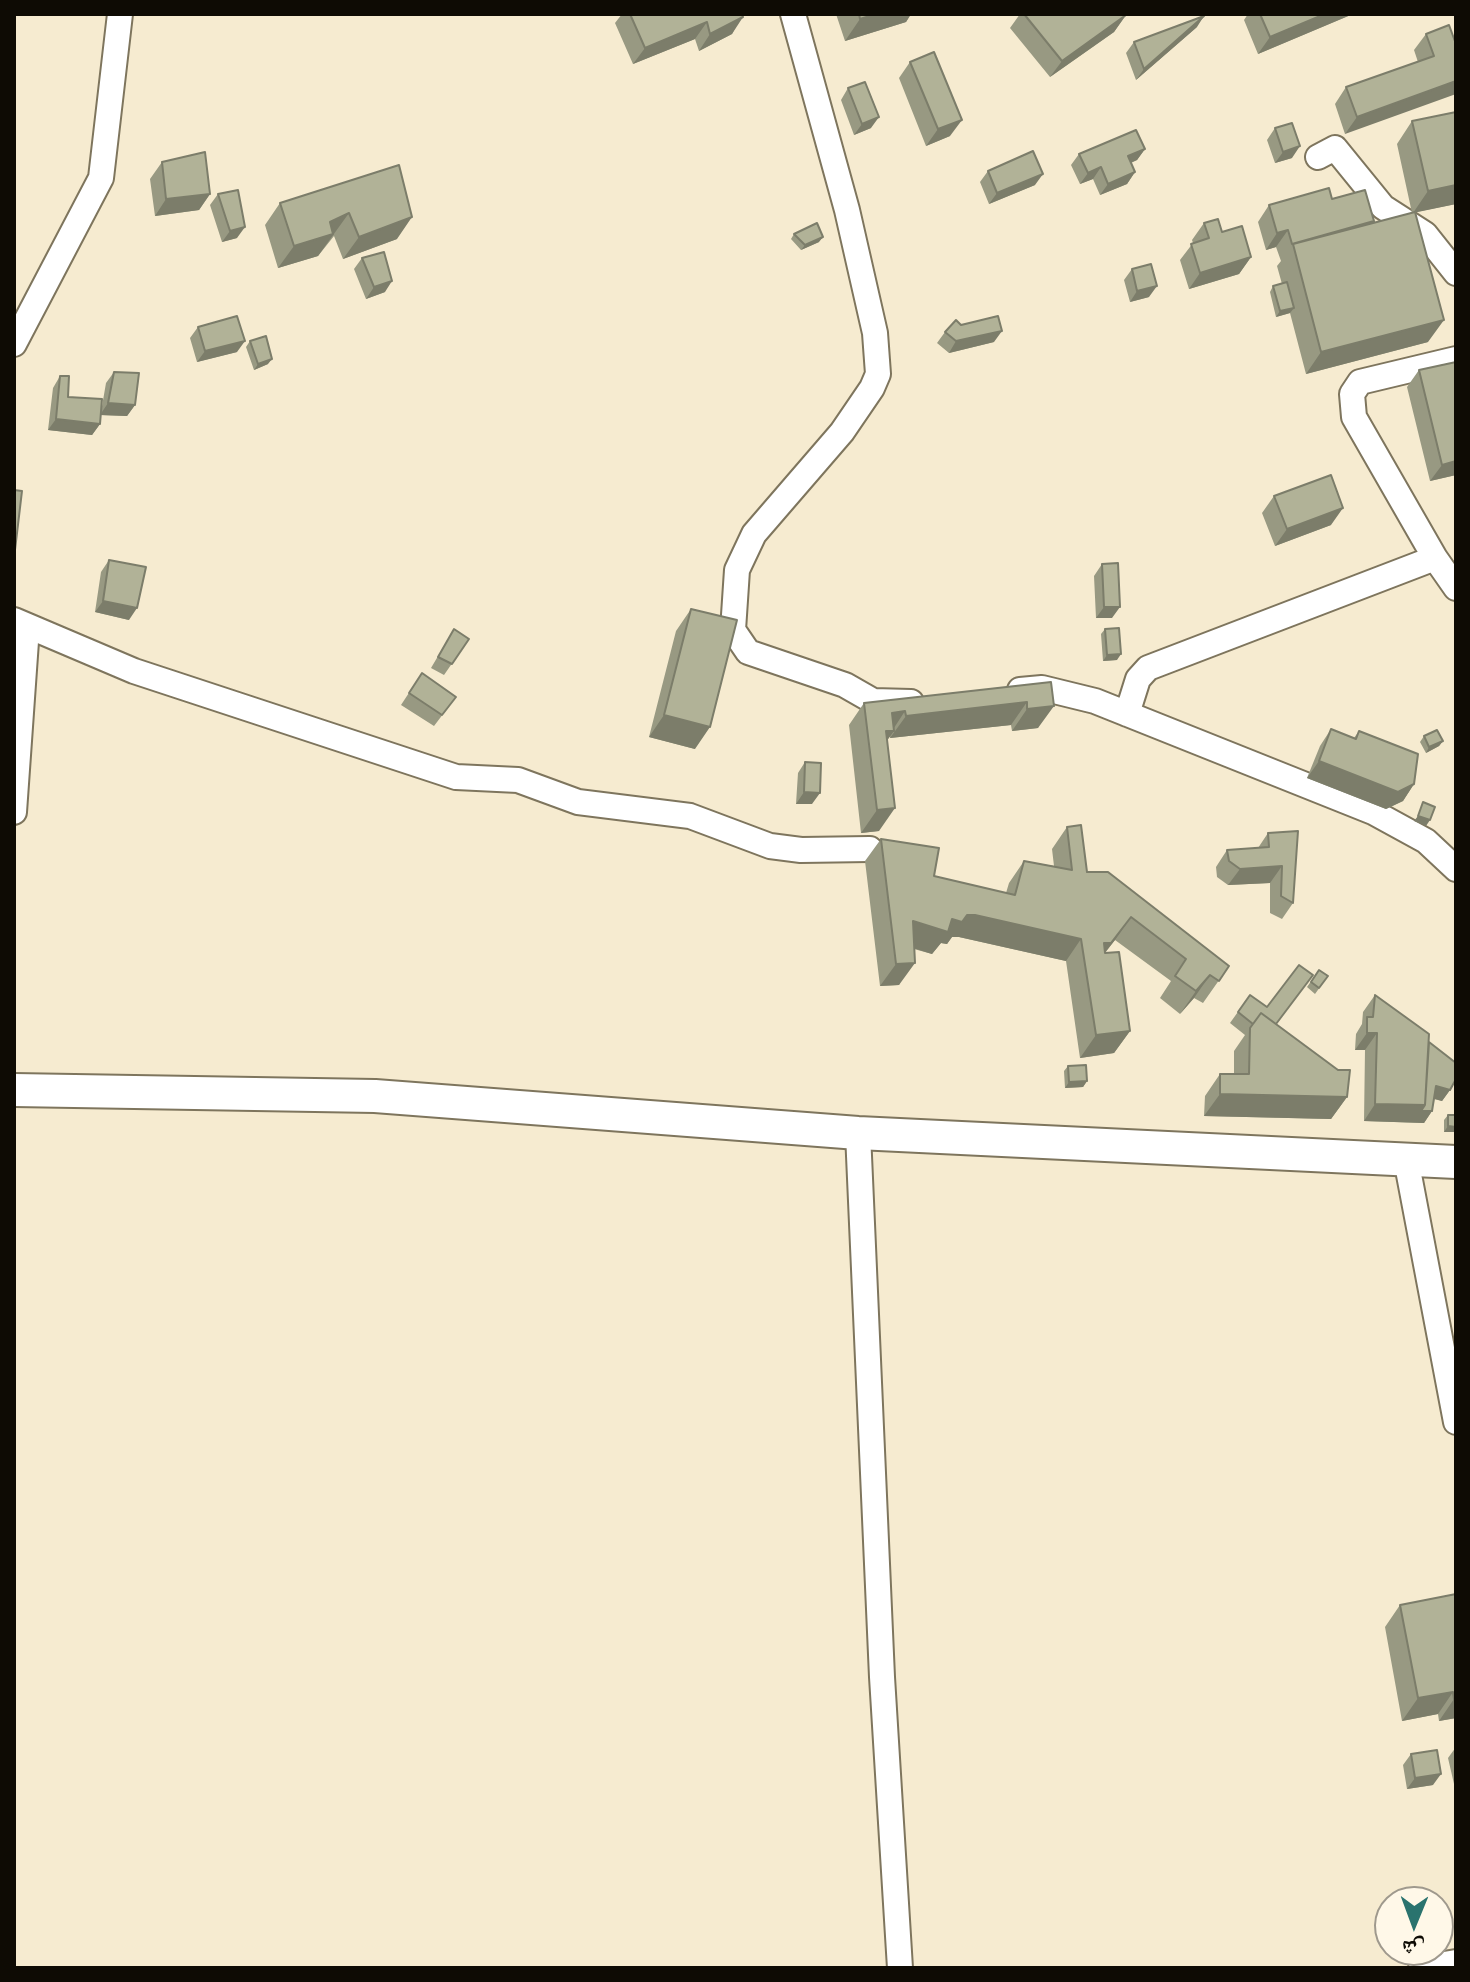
<!DOCTYPE html>
<meta charset="utf-8">
<style>
body{margin:0}
#map{position:relative;width:1470px;height:1982px;overflow:hidden;background:#f6ebd0;font-family:"Libre Baskerville","Noto Naskh Arabic",serif}
canvas{display:block}
.frame{position:absolute;inset:0;border:16px solid #0e0b04;pointer-events:none}
.north{position:absolute;left:1374px;top:1886px;width:80px;height:80px;box-sizing:border-box;background:#fff8e8;border:2px solid #9f998d;border-radius:50%;rotate:181deg;font-size:22px;font-weight:700;line-height:32px;text-align:center;color:#0e0b04}
.north::after{content:'';display:block;margin:auto;width:28px;height:36px;background:#2a736e;clip-path:polygon(50% 0,100% 100%,50% 72%,0 100%)}
</style>
<div id="map">
<canvas width="1470" height="1982"></canvas>
<div class="frame"></div>
<div class="north">ش</div>
</div>
<script>
const context = document.querySelector('canvas').getContext('2d');
context.lineJoin = 'round';
function trace(path, color, width, dash) { context.strokeStyle = color; context.lineWidth = width; context.lineCap = dash ? 'butt' : 'round'; context.setLineDash(dash || []); context.stroke(path); }
function fillPath(path, color) { context.fillStyle = color; context.fill(path, 'evenodd'); }
const minor = new Path2D(`
 M793,14L847,210L875,333L878,374L872,388L842,432L754,534L737,570L733,630L748,652L845,685L873,701L911,702
 M1318,157L1335,148L1383,207L1425,234L1456,273
 M14,344L101,178L120,14
 M1456,359L1360,382L1352,394L1354,417L1435,558L1456,588
 M14,620L134,671L456,777L518,780L578,802L690,816L770,846L801,850L870,849
 M1020,690L1042,688L1095,701L1373,812L1426,841L1456,869
 M1127,714L1138,679L1148,668L1435,558
 M14,812L27,627
 M858,1133L882,1677L900,1968
 M1406,1159L1456,1422
 M1421,1968L1456,1962`);
const secondary = new Path2D(`
 M14,1090L375,1096L858,1133L1456,1162`);
const wall = new Path2D(`
 M622,14H742L732,34L699,51L695,39L633,64L615,23Z
 M836,14H911L906,22L845,41Z
 M1020,14H1125L1126,15L1114,32L1050,77L1010,28Z
 M1248,14H1353L1258,54L1244,20Z
 M1197,27L1136,80L1126,53L1134,42Z
 M1426,34L1456,44L1345,134L1335,104L1346,87L1418,62L1414,50Z
 M910,62L950,136L926,146L899,78Z
 M848,88L871,128L854,135L841,100Z
 M1456,112V204L1416,212L1428,342L1306,374L1290,313L1276,317L1270,292L1273,286L1282,284L1277,266L1281,261L1276,247L1266,250L1258,222L1269,205L1332,199L1373,223L1412,213L1397,144L1412,121Z
 M1275,128L1292,158L1275,163L1267,140Z
 M1145,149L1137,160L1131,163L1135,172L1127,184L1100,195L1093,179L1080,184L1071,165L1079,154Z
 M162,162L210,194L199,210L155,216L150,179Z
 M399,165L397,239L343,259L334,236L318,256L278,268L265,225L280,203Z
 M988,171L1035,185L989,204L980,182Z
 M218,194L237,238L222,242L210,205Z
 M1204,223L1222,232L1251,257L1239,274L1189,289L1180,260L1193,243L1192,240Z
 M794,234L819,242L801,250L791,239Z
 M362,258L385,292L366,299L354,269Z
 M1132,269L1149,297L1130,302L1124,280Z
 M961,325L994,342L949,353L937,343L945,332Z
 M198,327L237,352L197,362L190,338Z
 M250,341L268,364L254,370L246,347Z
 M1419,370L1456,475L1430,481L1407,387Z
 M114,372L135,405L127,416L101,415L100,424L92,435L48,430L53,388L60,376L68,397L101,412L106,383Z
 M1274,496L1331,525L1275,546L1262,513Z
 M109,560L129,620L95,612L101,572Z
 M1102,564L1112,618H1096L1094,576Z
 M691,609L695,749L649,737L676,631Z
 M454,629L469,639L444,675L431,668Z
 M1105,629L1117,660L1103,661L1101,634Z
 M422,673L456,697L434,726L401,705Z
 M1051,682L1038,728L1012,731L1011,725L890,738V736L887,740L879,831L861,833L849,725L864,703Z
 M1331,729L1354,738L1359,731L1414,784L1403,801L1386,809L1307,778L1320,746Z
 M1424,736L1443,741L1439,746L1426,753L1420,742Z
 M805,762L812,804H796L798,773Z
 M1067,827L1087,872L1229,966L1203,1003L1194,998L1180,1014L1160,998L1171,981L1115,940L1105,953L1130,1031L1114,1053L1080,1058L1066,961L959,937H952L947,944L941,943L932,954L914,949L899,985L880,986L865,861L881,839L934,876L1006,893L1009,883L1024,861L1054,866L1052,849Z
 M1298,831L1293,903L1282,919L1270,913V883L1228,885L1217,877L1216,867L1227,850L1258,848L1268,833Z
 M1319,970L1328,976L1315,994L1307,987Z
 M1250,995L1276,1024L1347,1097L1331,1119L1204,1116L1205,1096L1220,1074H1234V1051L1245,1035L1230,1023Z
 M1375,995L1429,1042L1450,1090L1442,1101L1434,1099L1432,1111L1424,1123L1364,1121L1365,1050H1355L1356,1034L1362,1024L1363,1012Z
 M1068,1066L1087,1081L1083,1087L1065,1088L1064,1071Z
 M1448,1115H1456V1132H1444V1120Z
 M1456,1594V1718L1439,1721L1438,1714L1402,1721L1385,1627L1400,1605Z
 M1456,1747V1783L1454,1784L1448,1758Z
 M1411,1754L1433,1785L1407,1789L1403,1765Z`);
const shadedWall = new Path2D(`
 M876,14H911L906,22L845,41L860,19Z
 M1325,14H1353L1258,54L1270,37Z
 M1126,15L1114,32L1050,77L1062,61Z
 M1204,16L1197,27L1136,80L1144,69Z
 M743,17L732,34L699,51L710,34Z
 M707,22L695,39L633,64L645,48Z
 M1456,81V94L1345,134L1357,117Z
 M879,117L871,128L854,135L862,124Z
 M962,120L950,136L926,146L938,129Z
 M1300,146L1292,158L1275,163L1283,152Z
 M1145,149L1137,160L1120,167L1128,156Z
 M1101,167L1093,179L1080,184L1088,173Z
 M1135,172L1127,184L1100,195L1108,184Z
 M1043,174L1035,185L989,204L997,193Z
 M1456,185V204L1413,213L1428,191Z
 M210,194L199,210L155,216L166,199Z
 M349,213L318,256L278,268L294,246L330,222Z
 M412,217L397,239L343,259L359,237Z
 M245,227L237,238L222,242L230,231Z
 M1288,230L1276,247L1266,250L1277,233Z
 M823,237L819,242L801,250L805,245Z
 M1251,257L1239,274L1189,289L1200,273Z
 M392,281L385,292L366,299L374,287Z
 M1157,286L1149,297L1130,302L1137,291Z
 M1294,308L1290,313L1276,317L1280,311Z
 M1444,320L1428,342L1306,374L1321,352Z
 M1002,331L994,342L949,353L956,341Z
 M245,341L237,352L197,362L205,351Z
 M272,359L268,364L254,370L258,364Z
 M108,403L135,405L127,416L100,415Z
 M56,419L100,424L92,435L48,430Z
 M1456,461V475L1430,481L1442,465Z
 M1343,508L1331,525L1275,546L1287,529Z
 M103,601L137,608L129,620L95,612Z
 M1104,607H1120L1112,618H1096Z
 M1121,654L1117,660L1103,661L1107,655Z
 M1027,702L1011,725L890,738L906,716Z
 M1054,706L1038,728L1012,731L1027,709Z
 M905,711L892,731H894L878,753L892,713Z
 M664,715L710,727L695,749L649,737Z
 M1443,741L1439,746L1426,753L1429,747Z
 M1319,761L1414,784L1403,801L1386,809L1307,778Z
 M804,792L820,793L812,804H796Z
 M895,808L879,831L861,833L877,810Z
 M1418,816L1430,820L1426,826L1414,821Z
 M1282,866L1270,883L1228,885L1240,869Z
 M967,915H975L1081,939L1066,961L959,937H952L947,944L941,943L932,954L897,943L913,921L952,919Z
 M1131,917L1115,940L1095,965L1104,943Z
 M915,963L899,985L880,986L896,964Z
 M1210,975L1194,998L1180,1014L1196,991Z
 M1130,1031L1114,1053L1080,1058L1096,1035Z
 M1367,1033H1377L1365,1050H1355Z
 M1087,1081L1083,1087L1065,1088L1069,1082Z
 M1436,1086L1450,1090L1442,1101L1428,1097Z
 M1220,1094L1347,1097L1331,1119L1204,1116Z
 M1375,1104L1425,1105L1432,1111L1424,1123L1364,1121Z
 M1448,1126L1456,1127V1132H1444Z
 M1453,1692L1438,1714L1402,1721L1418,1698Z
 M1456,1698V1718L1439,1721L1454,1699Z
 M1441,1774L1433,1785L1407,1789L1415,1778Z`);
const building = new Path2D(`
 M630,14H742L743,17L710,34L707,22L645,48Z
 M859,14H876L860,19Z
 M1024,14H1125L1126,15L1062,61Z
 M1260,14H1325L1270,37Z
 M1204,16L1144,69L1134,42Z
 M1449,25L1456,44V81L1357,117L1346,87L1434,56L1426,34Z
 M934,52L962,120L938,129L910,62Z
 M865,82L879,117L862,124L848,88Z
 M1456,112V185L1428,191L1412,121Z
 M1292,123L1300,146L1283,152L1275,128Z
 M1136,130L1145,149L1128,156L1135,172L1108,184L1101,167L1088,173L1079,154Z
 M1033,151L1043,174L997,193L988,171Z
 M205,152L210,194L166,199L162,162Z
 M399,165L412,217L359,237L349,213L330,222L333,234L294,246L280,203Z
 M1329,188L1332,199L1365,190L1374,221L1292,244L1288,230L1277,233L1269,205Z
 M238,190L245,227L230,231L218,194Z
 M1415,212L1444,320L1321,352L1293,244Z
 M1218,219L1222,232L1242,226L1251,257L1200,273L1191,244L1209,238L1204,223Z
 M817,223L823,237L805,245L794,234Z
 M384,252L392,281L374,287L362,258Z
 M1151,264L1157,286L1137,291L1132,269Z
 M1287,282L1294,308L1280,311L1273,286Z
 M237,316L245,341L205,351L198,327Z
 M998,316L1002,331L956,341L945,332L956,320L961,325Z
 M266,336L272,359L258,364L250,341Z
 M1456,362V461L1442,465L1419,370Z
 M114,372L139,373L135,405L108,403Z
 M60,376H69L68,397L102,399L100,424L56,419Z
 M1331,475L1343,508L1287,529L1274,496Z
 M14,490L22,491L15,550H14Z
 M109,560L146,567L137,608L103,601Z
 M1118,563L1120,607H1104L1102,564Z
 M691,609L737,620L710,727L664,715Z
 M1119,628L1121,654L1107,655L1105,629Z
 M454,629L469,639L452,664L438,657Z
 M422,673L456,697L442,715L409,693Z
 M1051,682L1054,706L1027,709V702L906,716L905,711L892,713L894,731H886L895,808L877,810L864,703Z
 M1331,729L1356,739L1359,731L1418,754L1414,784L1398,792L1319,761Z
 M1437,730L1443,741L1429,747L1424,736Z
 M805,762L821,763L820,793L804,792Z
 M1423,802L1435,807L1430,820L1418,816Z
 M1081,825L1087,872H1108L1229,966L1219,981L1210,975L1196,991L1175,976L1186,959L1131,917L1111,943H1104L1105,953L1119,952L1130,1031L1096,1035L1081,939L975,915H967L962,922L952,919L948,932L913,921L915,963L896,964L881,839L939,848L934,876L1015,895L1024,861L1072,870L1067,827Z
 M1298,831L1293,903L1281,896L1282,866L1240,869L1229,861L1227,850L1269,847L1268,833Z
 M1299,965L1313,975L1276,1024L1261,1013L1253,1024L1238,1012L1250,995L1267,1007Z
 M1319,970L1328,976L1319,988L1311,982Z
 M1375,995L1429,1034L1425,1105L1375,1104L1377,1033H1367V1017H1373Z
 M1261,1013L1338,1070H1350L1347,1097L1220,1094V1074H1249L1250,1028Z
 M1429,1042L1456,1063V1079L1450,1090L1436,1086L1432,1111H1421L1425,1105Z
 M1086,1065L1087,1081L1069,1082L1068,1066Z
 M1448,1115H1456V1127L1448,1126Z
 M1456,1594V1698L1454,1699L1453,1692L1418,1698L1400,1605Z
 M1437,1750L1441,1774L1415,1778L1411,1754Z`);
trace(minor, '#7e755d', 28);
trace(secondary, '#7e755d', 36);
trace(minor, '#fff', 24);
trace(secondary, '#fff', 32);
fillPath(wall, '#989982');
fillPath(shadedWall, '#7c7d6a');
fillPath(building, '#b1b297');
trace(building, '#7c7d6a', 2);
</script>
